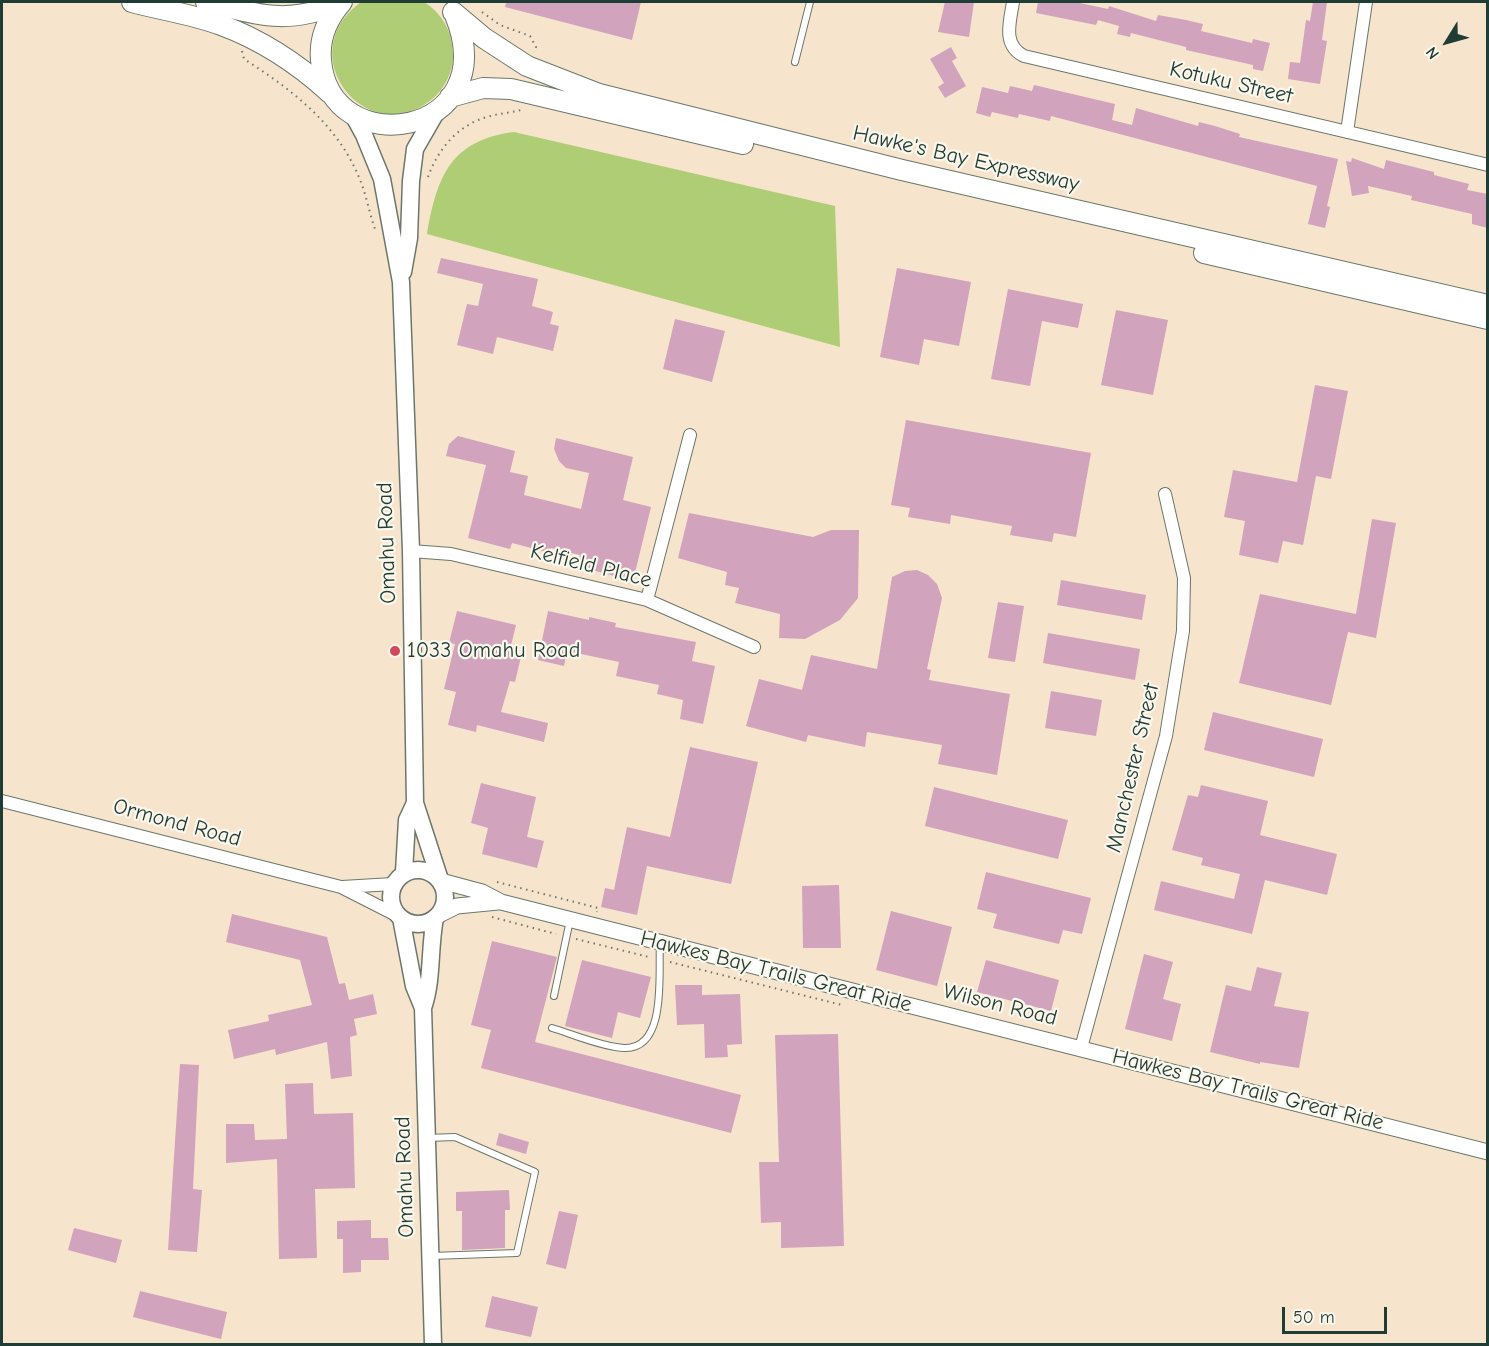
<!DOCTYPE html>
<style>
body{margin:0}
#map{position:relative;width:1489px;height:1346px;overflow:hidden;background:#f7e4cd;font-family:"Comic Neue",sans-serif}
canvas{display:block}
.frame{position:absolute;inset:0;border:3px solid #1f3d34;pointer-events:none}
.north{position:absolute;left:1417px;top:12px;width:60px;height:60px;-webkit-text-stroke:4px #fbf7ec;paint-order:stroke;rotate:233deg;font-size:16px;font-weight:700;line-height:24px;text-align:center;color:#1f3d34}
.north::after{content:'';display:block;margin:auto;width:21px;height:27px;background:#1f3d34;clip-path:polygon(50% 0,100% 100%,50% 72%,0 100%)}
.scale{position:absolute;left:1282px;top:1307px;width:105px;height:27px;box-sizing:border-box;border:3px solid #1f3d34;border-top:0;padding-left:8px;font-size:18px;line-height:21px;white-space:nowrap;color:#1f3d34;-webkit-text-stroke:4px #fbf7ec;paint-order:stroke}
</style>
<div id="map">
<canvas width="1489" height="1346"></canvas>
<div class="frame"></div>
<div class="north">N</div>
<div class="scale">50 m</div>
</div>
<script>
const context = document.querySelector('canvas').getContext('2d');
context.lineJoin = 'round';
function fillPath(path, color) { context.fillStyle = color; context.fill(path, 'evenodd'); }
function trace(path, color, width, dash) { context.strokeStyle = color; context.lineWidth = width; context.lineCap = dash ? 'butt' : 'round'; context.setLineDash(dash || []); context.stroke(path); }
function drawText(font, color, halo, rows, align = 'center') {
  context.font = font + ' "Comic Neue",sans-serif'; context.lineWidth = 4.5; context.setLineDash([]); context.textBaseline = 'middle'; context.strokeStyle = halo; context.fillStyle = color; for (const [text, x, y, turn = 0] of rows) {
    context.save(); context.translate(x, y); context.rotate((+turn || 0) * Math.PI / 180); context.textAlign = isNaN(turn) ? turn : align; if (halo) context.strokeText(text, 0, 0); context.fillText(text, 0, 0); context.restore();
  }
}
const green = new Path2D(`
 M361,2H424C443,14 453,33 453,56C453,72 444,90 431,100C365,151 290,53 361,2Z
 M514,132L835,206L840,347L427,234C437,176 451,140 514,132Z`);
const building = new Path2D(`
 M506,2H641L632,40L505,7Z
 M945,2H974L969,37L938,32Z
 M1038,2H1075L1108,9L1109,6L1156,21L1158,15L1186,20L1203,24L1201,31L1252,43L1253,39L1270,43L1263,71L1253,69V65L1186,50V47L1131,33L1130,37L1117,34L1119,26L1098,20L1096,25L1036,13Z
 M1313,2H1327L1322,40L1327,41L1320,84L1288,79L1290,62L1300,63L1306,20L1310,21Z
 M951,47L957,58L952,61L966,86L945,98L938,87L944,83L930,59Z
 M1034,85L1115,104L1112,120L1132,125L1136,108L1198,126L1199,122L1215,126L1240,134L1239,137L1338,159L1327,206L1330,207L1325,228L1308,224L1317,186L1051,116L1050,121L1019,114L1018,118L992,112L990,117L976,113L982,87L1008,93L1010,86L1032,91Z
 M1352,158L1384,169L1386,160L1434,172V175L1469,184L1467,190L1488,194V228L1472,224V214L1411,200L1412,196L1368,186L1369,193L1352,196L1346,161L1351,162Z
 M441,258L538,279L532,306L553,312L550,324L559,326L553,351L497,337L493,354L457,345L467,304L478,306L483,284L437,273Z
 M897,268L971,282L959,346L924,339L919,365L880,357Z
 M1008,289L1083,304L1078,328L1042,321L1030,386L991,379Z
 M1116,310L1168,320L1153,395L1101,385Z
 M675,319L725,331L712,382L663,369Z
 M1315,385L1348,391L1331,479L1316,476L1303,545L1283,541L1278,563L1239,555L1245,521L1224,517L1233,470L1297,482Z
 M906,420L1091,453L1076,537L1054,533L1052,542L1010,535L1012,526L951,515L950,524L908,517L910,508L891,505Z
 M458,436L515,451L510,472L528,476L524,495L581,509L589,473L566,468L559,461L554,449L556,438L633,457L623,500L651,507L633,581L577,566L580,555L551,548L550,553L512,543L510,549L468,538L486,465L446,456L449,444Z
 M689,513L813,537L831,530H859L858,598L840,620L805,639L779,638L780,614L735,603L739,588L725,585L727,572L678,558Z
 M1372,519L1396,523L1376,638L1348,632L1331,705L1239,683L1260,594L1356,614Z
 M917,570L928,575L937,584L942,598L927,669L931,670L929,680L1010,694L997,775L938,764L942,745L867,732L865,747L808,735L806,742L746,726L759,679L802,690L811,655L877,669L892,577L905,571Z
 M1061,580L1146,595L1142,620L1057,605Z
 M998,602L1024,606L1015,662L988,658Z
 M457,611L516,625L509,654L521,657L515,682L510,681L501,712L548,723L544,742L477,725L476,732L448,725L456,692L444,689L455,644L449,643Z
 M548,611L589,620V617L616,623L615,627L696,642L692,661L715,666L703,724L680,719L683,700L657,694L659,685L616,676L619,662L567,651L564,666L538,660Z
 M1048,633L1140,649L1135,680L1043,663Z
 M1051,691L1102,700L1096,736L1045,728Z
 M1213,712L1323,739L1314,777L1204,750Z
 M690,747L758,762L731,884L647,866L637,915L601,907L605,888L614,890L627,827L670,837Z
 M481,783L536,797L527,837L544,841L537,868L482,854L488,828L471,823Z
 M1201,785L1268,801L1260,835L1337,854L1327,895L1265,880L1252,934L1154,910L1161,881L1234,899L1240,874L1201,865L1203,858L1172,850L1188,795L1198,797Z
 M934,787L1068,820L1058,859L925,826Z
 M986,872L1091,898L1082,934L1063,930L1059,944L993,928L997,914L977,909Z
 M839,885L841,948H803L802,886Z
 M891,911L952,927L937,986L876,970Z
 M232,914L327,937L339,984L345,983L349,1000L373,994L377,1014L354,1019L357,1035L350,1037L352,1076L331,1079L327,1042L276,1055L275,1049L234,1059L228,1030L269,1021L268,1015L312,1005L300,960L226,942Z
 M492,941L557,957L535,1042L741,1095L731,1133L481,1068L491,1030L471,1025Z
 M1144,954L1173,962L1163,999L1181,1004L1172,1041L1125,1029Z
 M582,960L651,977L640,1018L618,1012L612,1038L565,1026Z
 M986,960L1059,980L1051,1011L977,992Z
 M1257,967L1282,973L1274,1006L1309,1012L1299,1068L1260,1062V1064L1210,1052L1226,985L1251,991Z
 M675,985H702V995L740,994L742,1044L727,1045L728,1057L705,1058L704,1024L677,1025Z
 M838,1034L844,1246L781,1248V1222L761,1223L759,1162H779L775,1035Z
 M180,1064L199,1065L193,1189L202,1190L197,1252L168,1250Z
 M313,1083L314,1114L353,1113L355,1188L315,1189L317,1258L279,1259L277,1159L226,1163V1124H254L255,1140L287,1139L285,1084Z
 M499,1133L529,1142L526,1154L496,1145Z
 M509,1190L510,1210H505V1248L462,1250V1211H456V1192Z
 M559,1211L578,1215L566,1269L546,1264Z
 M371,1220V1238H388L389,1260H361V1272L343,1273V1239H337V1221Z
 M74,1228L122,1240L116,1263L68,1250Z
 M140,1291L227,1312L221,1339L133,1317Z
 M492,1296L538,1307L531,1337L485,1327Z`);
const path = new Path2D(`
 M482,12L500,25L530,36L536,47L534,52
 M242,51L244,59C294,91 341,127 362,185C367,199 370,215 375,229
 M428,177C438,149 458,125 487,117C500,113 512,113 524,109
 M497,882L598,908L597,912
 M492,917L556,934
 M576,939L649,957
 M670,962L842,1005`);
const service = new Path2D(`
 M795,62L810,2
 M554,996L570,920
 M552,1028C572,1034 603,1047 624,1048C668,1050 658,972 660,944
 M427,1138L455,1137L535,1172L517,1253L431,1256`);
const minor = new Path2D(`
 M1013,2C1010,22 1002,45 1024,56L1488,165
 M1347,132L1366,2
 M411,551L451,554L647,600L754,647
 M647,600L690,435
 M2,801L341,887L398,916
 M342,887L393,884
 M1081,1048L1166,736L1183,631L1184,578L1165,494`);
const tertiary = new Path2D(`
 M441,881L482,892L501,902L1488,1152
 M437,916L457,906L498,902`);
const secondary = new Path2D(`
 M352,113L364,135L382,179L401,282L411,551L415,803L440,880
 M403,272L409,238L411,181L415,149L438,109
 M391 897a27 27 0 1 1 54 0a27 27 0 1 1-54 0Z
 M404,872L407,820L415,803
 M401,918L414,986L423,1008L433,1344
 M423,1008C433,979 429,949 435,918`);
const trunk = new Path2D(`
 M132,2C161,10 192,14 221,25C262,40 298,64 330,93
 M206,2C262,15 283,25 340,4
 M342,2C328,18 319,38 321,60C329,164 505,138 455,15
 M453,12L484,38L527,66L599,94L902,170L1488,305
 M450,97L483,88L511,89L743,144
 M1204,253L1488,319`);
const markers = [
 [395,651,6,"#d1495b"]
];
const streetNames = [
 ["Kotuku Street",1231,83,13],
 ["Hawke's Bay Expressway",966,159,13],
 ["Omahu Road",387,543,-92],
 ["Kelfield Place",591,566,14],
 ["Manchester Street",1133,768,-77],
 ["Ormond Road",177,823,15],
 ["Hawkes Bay Trails Great Ride",776,972,14],
 ["Wilson Road",1000,1005,14],
 ["Hawkes Bay Trails Great Ride",1248,1090,14],
 ["Omahu Road",405,1177,-92]
];
const poiNames = [
 ["1033 Omahu Road",407,651]
];
fillPath(green, '#afcd74');
fillPath(building, '#d2a3bc');
trace(service, '#6b776a', 8);
trace(minor, '#6b776a', 14);
trace(tertiary, '#6b776a', 17);
trace(secondary, '#6b776a', 19);
trace(trunk, '#6b776a', 22);
trace(path, '#6b776a', 2, [1.5, 4.5]);
trace(service, '#fff', 6);
trace(minor, '#fff', 12);
trace(tertiary, '#fff', 15);
trace(secondary, '#fff', 16);
trace(trunk, '#fff', 20);
for (const [x, y, r, color] of markers) { const dot = new Path2D(); dot.arc(x, y, r, 0, 2 * Math.PI); context.fillStyle = color; context.fill(dot); trace(dot, '#fbf7ec', 2); }
drawText('22px', '#1f3d34', '#fbf7ec', streetNames);
drawText('22px', '#1f3d34', '#fbf7ec', poiNames, 'left');
</script>
